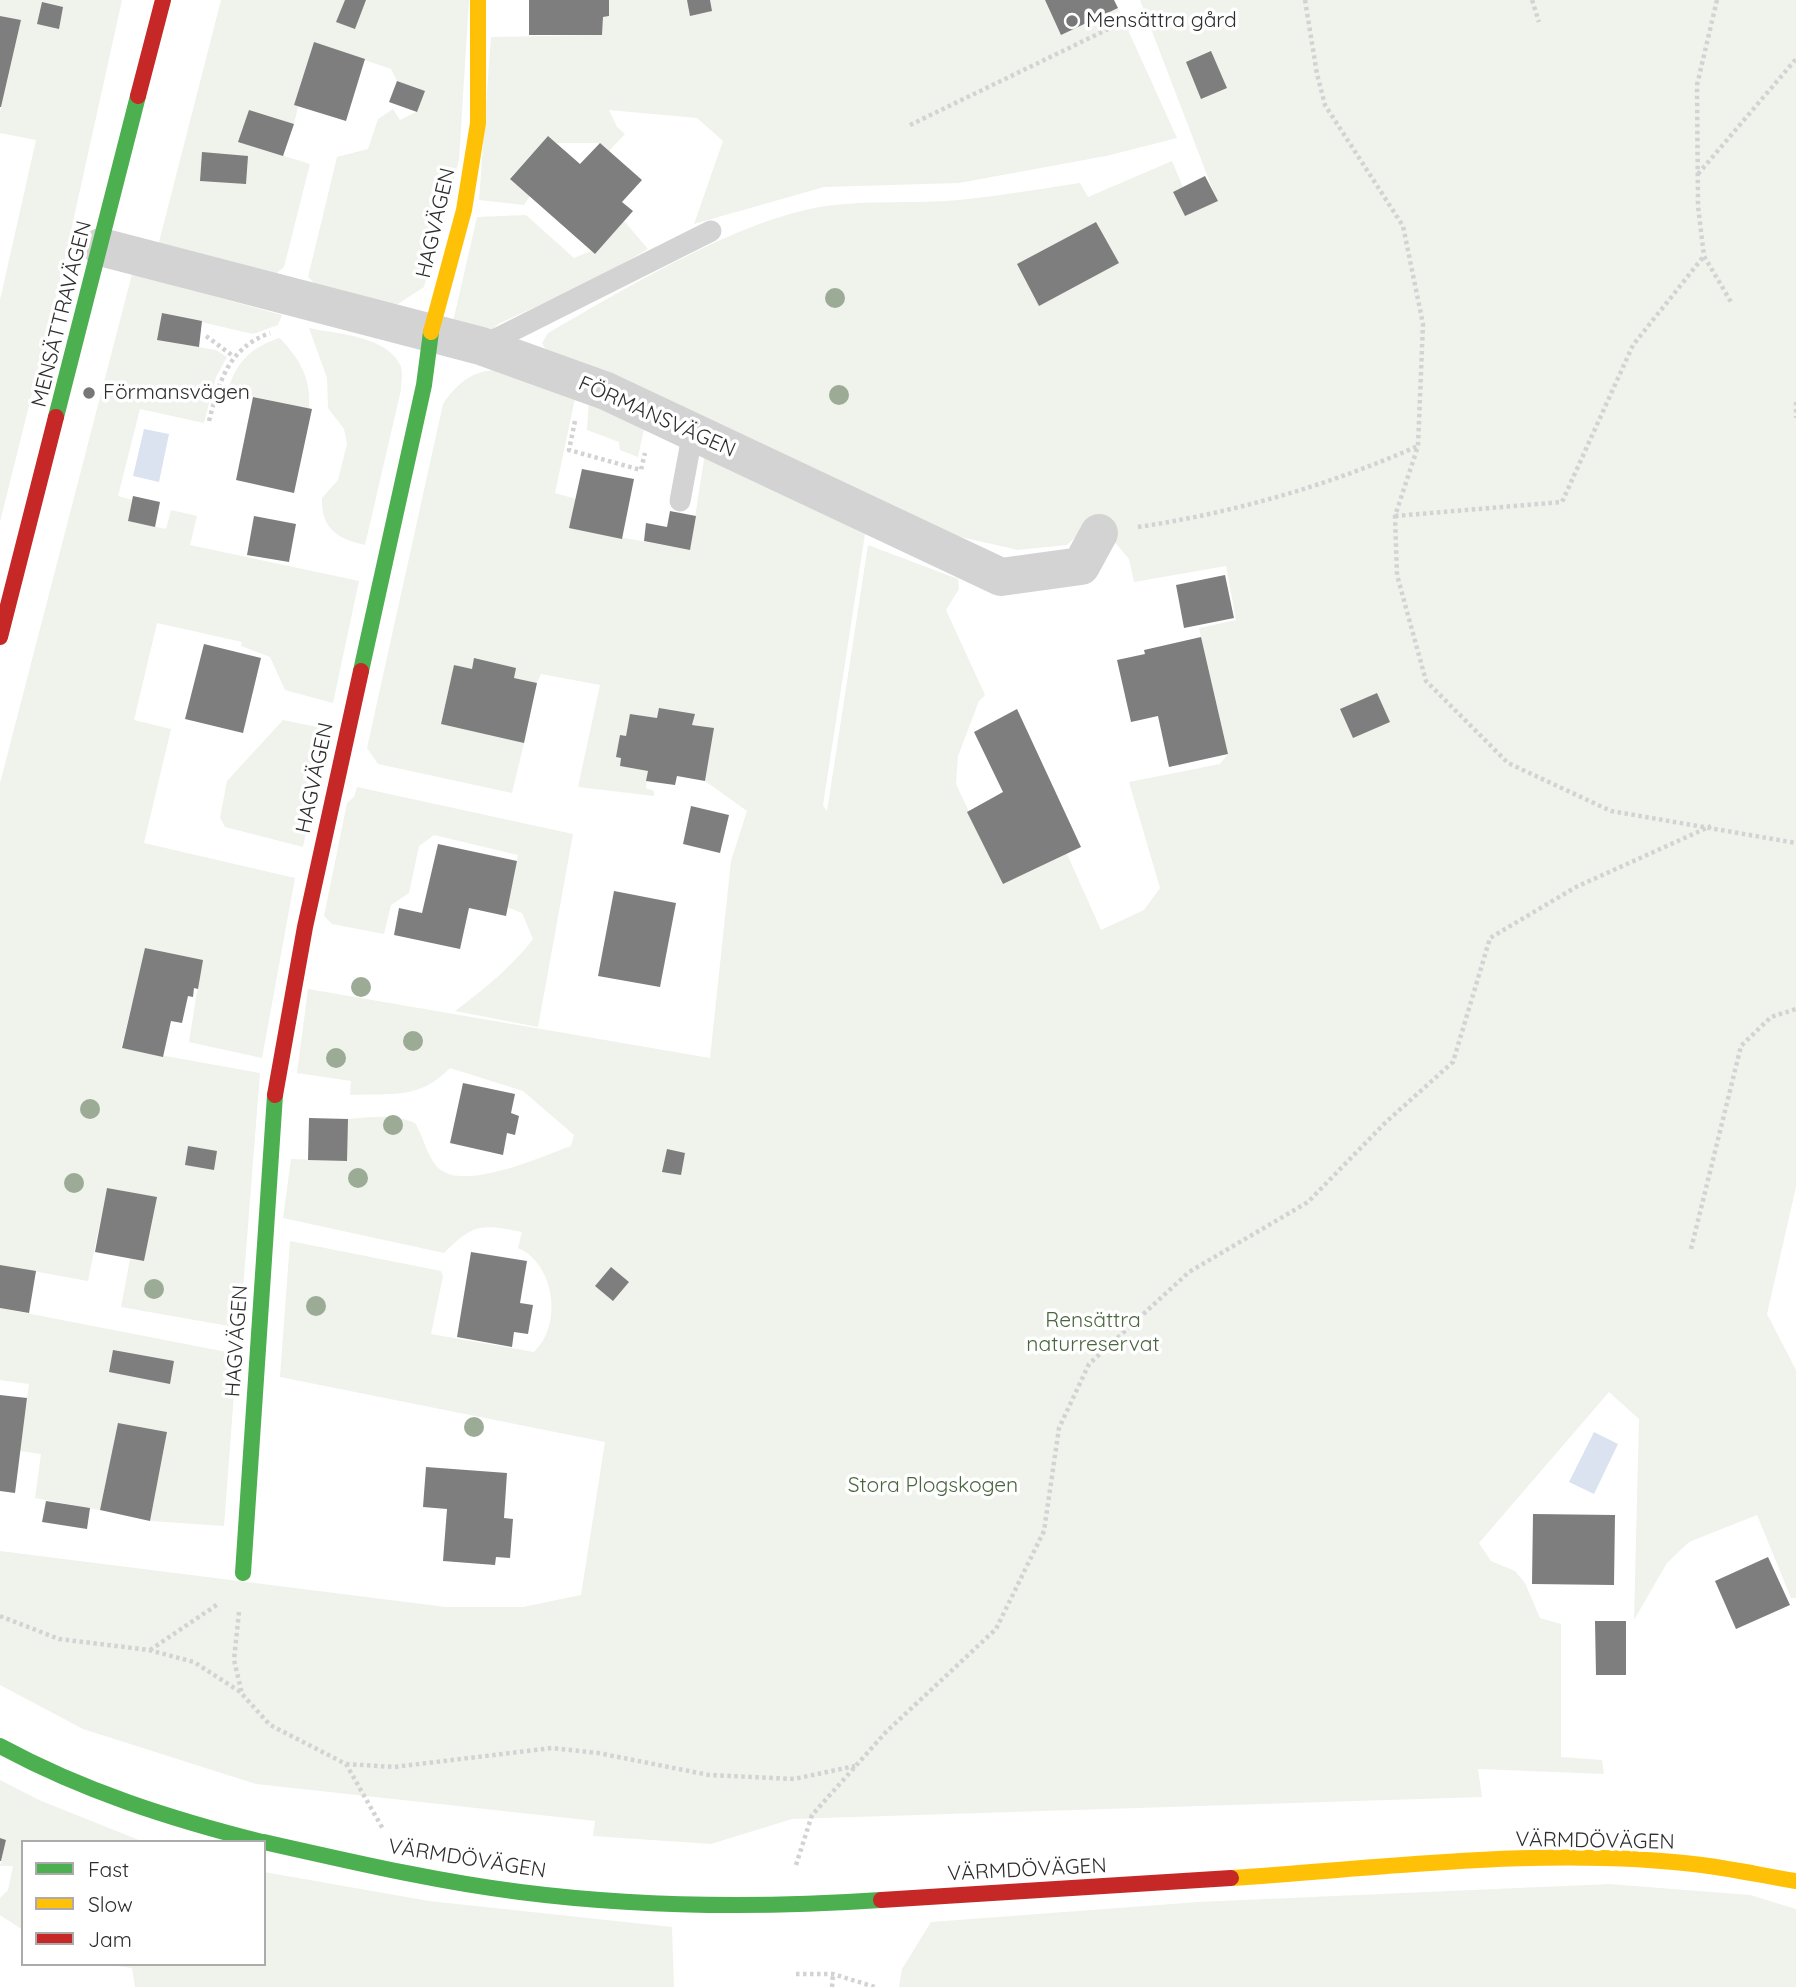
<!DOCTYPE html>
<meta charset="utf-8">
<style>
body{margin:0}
#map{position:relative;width:1796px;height:1987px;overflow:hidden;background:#fff;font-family:Quicksand,sans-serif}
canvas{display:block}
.legend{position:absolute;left:21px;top:1840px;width:245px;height:126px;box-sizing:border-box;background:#fff;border:2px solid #ababab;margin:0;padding:9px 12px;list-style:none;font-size:21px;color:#2e2e2e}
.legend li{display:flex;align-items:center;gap:14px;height:35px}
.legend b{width:35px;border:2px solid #ababab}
</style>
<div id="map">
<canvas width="1796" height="1987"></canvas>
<ul class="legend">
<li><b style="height:9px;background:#4caf50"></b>Fast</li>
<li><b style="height:9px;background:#ffc107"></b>Slow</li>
<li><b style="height:9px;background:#c62828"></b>Jam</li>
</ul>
</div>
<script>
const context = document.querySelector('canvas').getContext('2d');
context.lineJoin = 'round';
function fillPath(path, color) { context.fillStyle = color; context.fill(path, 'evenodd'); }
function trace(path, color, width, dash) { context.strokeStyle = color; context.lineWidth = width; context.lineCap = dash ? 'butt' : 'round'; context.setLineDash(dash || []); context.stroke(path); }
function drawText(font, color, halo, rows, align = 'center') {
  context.font = font + ' Quicksand,sans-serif'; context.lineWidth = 7; context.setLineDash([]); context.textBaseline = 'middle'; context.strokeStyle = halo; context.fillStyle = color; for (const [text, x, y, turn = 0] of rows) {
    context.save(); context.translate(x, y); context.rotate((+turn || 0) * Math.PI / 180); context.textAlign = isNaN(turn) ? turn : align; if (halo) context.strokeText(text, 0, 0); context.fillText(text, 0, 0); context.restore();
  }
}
const green = new Path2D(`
 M0,0H122L59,285L0,522V300L36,140L0,133V112L21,21L0,16Z
 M221,0H469L459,160L424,287L395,306L321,290L308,277L337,157L368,149L378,119L393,109L400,120L416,112L424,91L397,81L391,69L314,43L294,105L298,107L294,124L249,110L239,142L310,164L284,267L273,276L158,246Z
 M609,0H1045L1061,34L1118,8L1177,138L1106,156L959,183L824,187L694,224L723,141L697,118L609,110L617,127L625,134L609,151L600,143H556L548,136L510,178L530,196L524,205L479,200L491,37L602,35L603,17L609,16Z
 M1140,0H1796V1187L1767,1314L1796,1370V1598H1791L1757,1515L1689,1542L1667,1563L1634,1620L1639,1419L1609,1392L1479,1543L1491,1561L1515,1571L1525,1583L1540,1618L1561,1624V1757L1602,1760L1604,1774L1478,1769L1482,1797L792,1819L711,1844L593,1836L595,1821L256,1784L83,1729L0,1685V1551L446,1607H523L581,1595L605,1442L280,1377L290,1241L441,1271L443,1276L431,1334L534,1352C563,1325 555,1264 518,1248L522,1232C481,1224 474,1223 444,1253L283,1218L291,1159L346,1161L348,1119C371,1117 394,1114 415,1123C424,1137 428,1161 441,1170C468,1190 543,1156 571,1146L574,1135L523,1091L450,1068C419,1100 392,1093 350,1095L351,1081L297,1073L308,989L710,1058L731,861L747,811L705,781L714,728L692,725L694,714L659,708L657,718L630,714L620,766L648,771L646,788L654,791V796L578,787L600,685L541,674L537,683L514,678L515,668L474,658L472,669L454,665L441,723L524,743L512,793L378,764L367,748L443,404C481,347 525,375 576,394L555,493L576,499L570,528L690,550L705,453L865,534L823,805L827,811L868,545L958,579L959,589L946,610L985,695L979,701L958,756L956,784L1003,884L1067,854L1101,930L1144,910L1160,888L1129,782L1220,764L1228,754L1199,628L1236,620L1226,566L1134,582L1129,559L1095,519L1067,545L1018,550L961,537L548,353L542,343L548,333C623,290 741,218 826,206C870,200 915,204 959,200C999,196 1039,189 1080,183L1088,197L1172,161L1183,187L1173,193L1185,216L1217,201ZM1096,222L1118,263L1018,264Z
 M526,215L574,258L591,251L595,254L624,221L648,249L593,281L498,324L490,332L452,326L477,217Z
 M132,274L282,315L278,325L253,334L162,313L158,340L216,350L227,357L216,377L204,423L140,409L118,496L132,500L128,521L166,529L171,510L197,516L190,545L359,581L333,703L285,690L270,657L241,646L242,642L157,623L134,720L171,729L144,843L295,878L262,1058L189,1042L202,960L146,948L121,1048L260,1073L240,1328L121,1307L130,1259L144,1261L156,1197L107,1188L88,1281L0,1265V783Z
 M309,328C337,334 389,336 401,367C403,373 401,384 401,390L365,545C337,539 321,528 322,498L338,480L347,444L344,429L328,408L327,378Z
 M280,338C301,361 311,378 309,409L228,391C235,363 252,346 280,338Z
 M589,399L644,429L638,457L620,450L619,442L587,430Z
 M283,720L327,729L303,847L225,827L220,818L227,781Z
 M357,787L573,834L538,1027L455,1011C482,991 513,966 533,939L522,913L507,907L518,855L434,835L419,846L409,893L391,905L384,934L332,924L324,916L347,803L354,797Z
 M0,1308L237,1354L224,1526L150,1521L167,1432L119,1423L100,1510L35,1498L41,1454L20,1451L29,1384L0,1380Z
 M0,1780L39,1800L144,1842H23V1930L0,1915V1898L8,1890L13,1866H0L6,1840L0,1838Z
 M264,1872L429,1901L672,1927L674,1987H135L132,1968L110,1965L264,1964Z
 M1609,1884L1750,1895L1796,1909V1987H899L902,1969L931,1922L1198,1902Z`);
const water = new Path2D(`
 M144,429L169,434L159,482L133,476Z
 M1594,1432L1618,1444L1594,1494L1569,1482Z`);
const building = new Path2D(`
 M345,0H366L355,29L336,22Z
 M529,0H609V16L603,17L602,35H529Z
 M687,0H710L712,11L690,16Z
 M1045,0H1114L1118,8L1061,35Z
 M42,2L63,7L59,29L37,24Z
 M0,16L21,20L1,107H0Z
 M314,42L365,59L346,121L294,105Z
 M1211,51L1227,88L1201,99L1186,62Z
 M397,81L425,91L417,112L389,102Z
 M249,110L294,124L283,156L238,142Z
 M548,136L580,164L600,143L642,180L622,202L633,211L595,254L510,179Z
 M202,152L248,156L246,184L200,181Z
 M1205,176L1218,201L1185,216L1173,192Z
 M1096,222L1119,263L1039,306L1017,264Z
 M162,313L202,321L199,347L157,340Z
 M253,397L312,409L294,493L236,480Z
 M582,469L634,479L622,539L569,528Z
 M133,496L160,502L155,527L128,521Z
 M670,511L696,516L690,550L644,541L646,523L667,527Z
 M254,516L296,524L289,562L247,555Z
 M1225,575L1234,618L1184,628L1176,585Z
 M1201,637L1228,754L1169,767L1158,716L1131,722L1117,660L1145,654L1144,650Z
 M204,644L261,658L243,733L185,719Z
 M474,658L516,668L514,678L537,683L524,743L441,724L454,665L472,669Z
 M1377,693L1390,722L1353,738L1340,709Z
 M659,708L695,714L692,725L714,728L705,781L677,776L675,785L646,781L648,771L620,766L621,758L616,757L620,735L626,736L630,714L657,718Z
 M1017,709L1081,847L1003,884L967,812L1003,792L974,732Z
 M691,806L729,815L720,853L683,844Z
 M438,844L517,861L506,916L469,908L460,949L394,935L399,908L422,913Z
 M614,891L676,903L660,987L598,976Z
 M145,948L203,960L198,989L194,988L193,997L188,996L182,1023L171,1021L163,1057L122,1048Z
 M463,1083L515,1094L511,1113L519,1116L515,1135L507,1133L503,1155L450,1143Z
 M309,1118L348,1119L347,1161L308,1160Z
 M188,1146L217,1151L214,1170L185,1165Z
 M667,1149L685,1153L681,1175L662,1172Z
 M107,1188L157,1197L144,1261L95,1252Z
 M471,1252L527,1261L520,1303L533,1305L528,1334L514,1332L512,1347L457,1337Z
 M0,1265L36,1271L29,1313L0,1308Z
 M611,1267L629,1282L613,1301L595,1286Z
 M113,1350L174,1361L170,1384L109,1372Z
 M0,1395L27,1398L15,1493L0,1491Z
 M118,1423L167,1432L150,1521L100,1510Z
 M426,1467L507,1473L504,1518L513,1519L510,1558L496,1557L495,1565L443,1561L447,1509L423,1507Z
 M46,1501L90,1508L87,1529L42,1522Z
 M1533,1514L1615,1515L1614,1585L1532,1584Z
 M1768,1557L1790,1605L1736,1629L1715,1581Z
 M1595,1621H1626V1675H1596Z
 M0,1838L6,1840L1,1861H0Z`);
const path = new Path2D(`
 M1305,0L1317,74L1325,105L1403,226L1423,324L1418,446L1395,516L1397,575L1426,681L1508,763L1611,811L1796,843
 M1532,0L1539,22
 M1717,0L1697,85L1698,206L1704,256L1731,302
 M910,125L1135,16
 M1698,174L1796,59
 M206,336L233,356
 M1796,402V418
 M209,421C219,382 228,348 270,333
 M575,421L569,450L641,470L645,453
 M1395,516L1562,502L1633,345L1704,256
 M1138,527C1233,513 1330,485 1418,446
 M1691,1249L1741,1046L1771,1017L1796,1009
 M239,1612L234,1660L242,1694L270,1725L346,1764L383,1829
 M0,1616L59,1639L149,1650L194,1662L242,1693
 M150,1650L218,1604
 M346,1764L394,1767L552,1748L598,1753L709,1775L794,1779L855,1766
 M796,1865L812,1815L886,1732L996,1629L1044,1531L1059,1428L1089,1364L1189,1272L1308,1202L1386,1122L1453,1062L1490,938L1576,887L1711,826
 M796,1974H833L875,1987
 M832,1987L833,1974`);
const lane = new Path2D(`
 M482,346L711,231
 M680,501L693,431`);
const street = new Path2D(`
 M101,247L481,346L606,391L1001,577L1081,566L1099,533`);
const fast = new Path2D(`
 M56,417L138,96
 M361,671L424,385L431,332
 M243,1573L275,1095
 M0,1746C83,1791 171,1819 262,1842
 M264,1842C349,1861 433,1881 520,1892C638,1907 762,1908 881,1900`);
const slow = new Path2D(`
 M431,332L464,210L478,123V0
 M1231,1878C1386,1868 1547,1846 1702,1865C1733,1869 1765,1876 1796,1881`);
const jam = new Path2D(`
 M138,96L163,0
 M0,637L56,417
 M275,1095L305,927L361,671
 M881,1900L1231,1878`);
const trees = [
 [835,298],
 [839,395],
 [361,987],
 [413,1041],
 [336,1058],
 [90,1109],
 [393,1125],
 [358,1178],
 [74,1183],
 [154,1289],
 [316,1306],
 [474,1427]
];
const markers = [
 [1072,21,7,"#777"],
 [89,393,7,"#777"]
];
const poiNames = [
 ["Mensättra gård",1086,21],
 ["Förmansvägen",103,393]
];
const streetNames = [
 ["HAGVÄGEN",436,223,-77],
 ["MENSÄTTRAVÄGEN",62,314,-76],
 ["FÖRMANSVÄGEN",657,417,24],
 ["HAGVÄGEN",315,778,-78],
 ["HAGVÄGEN",237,1341,-86],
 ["VÄRMDÖVÄGEN",1595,1841,1],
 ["VÄRMDÖVÄGEN",467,1859,9],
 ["VÄRMDÖVÄGEN",1027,1870,-3]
];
const parkNames = [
 ["Rensättra",1093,1321],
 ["naturreservat",1093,1345],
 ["Stora Plogskogen",933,1486]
];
fillPath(green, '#eff3ec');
fillPath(water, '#dbe3f0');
fillPath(building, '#7e7e7e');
trace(path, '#d3d3d3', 4.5, [3.5, 3.5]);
trace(lane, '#d3d3d3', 21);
trace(street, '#d3d3d3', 38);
trace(fast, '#4caf50', 16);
trace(slow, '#ffc107', 16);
trace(jam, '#c62828', 16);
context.fillStyle = '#9bab95';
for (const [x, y] of trees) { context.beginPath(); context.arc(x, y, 10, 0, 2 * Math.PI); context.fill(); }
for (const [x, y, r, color] of markers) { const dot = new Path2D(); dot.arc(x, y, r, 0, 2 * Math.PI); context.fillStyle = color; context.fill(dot); trace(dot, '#fff', 2.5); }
drawText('21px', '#2e2e2e', '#fff', poiNames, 'left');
drawText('21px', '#2e2e2e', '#fff', streetNames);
drawText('21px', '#4a663f', '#fff', parkNames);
</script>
